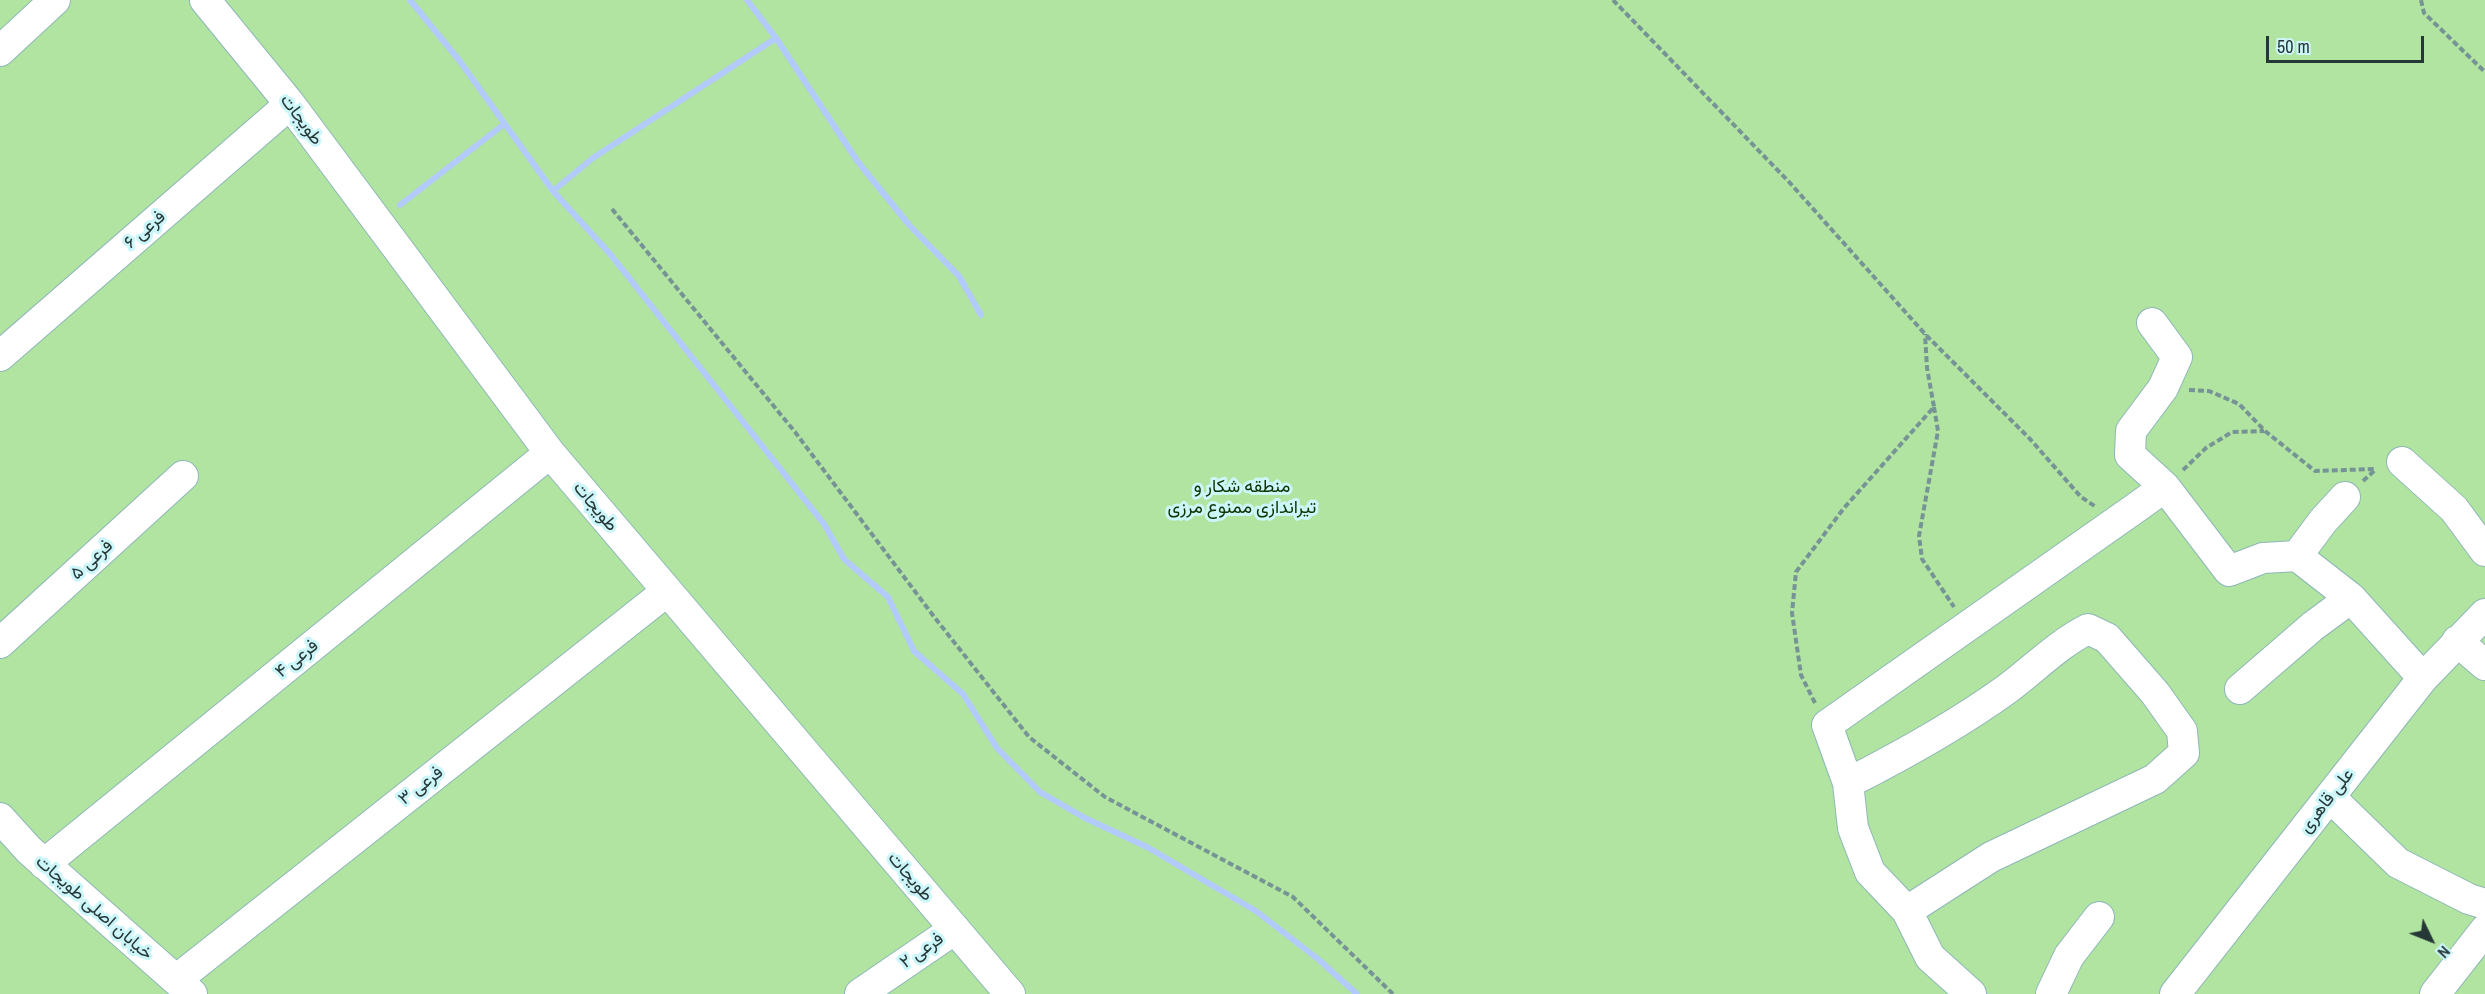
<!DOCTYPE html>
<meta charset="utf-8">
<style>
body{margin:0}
#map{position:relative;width:2485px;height:994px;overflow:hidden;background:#ccf6f9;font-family:"Archivo Narrow",sans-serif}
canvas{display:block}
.north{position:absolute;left:2401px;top:910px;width:60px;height:60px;-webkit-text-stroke:4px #ccf6f9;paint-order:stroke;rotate:133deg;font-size:16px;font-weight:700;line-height:24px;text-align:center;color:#263737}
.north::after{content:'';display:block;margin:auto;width:21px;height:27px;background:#263737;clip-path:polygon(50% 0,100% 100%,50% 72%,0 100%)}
.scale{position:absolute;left:2266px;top:36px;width:158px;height:27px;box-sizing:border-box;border:3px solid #263737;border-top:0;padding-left:8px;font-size:18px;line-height:21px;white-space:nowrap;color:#263737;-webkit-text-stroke:4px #ccf6f9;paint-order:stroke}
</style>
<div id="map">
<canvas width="2485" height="994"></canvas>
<div class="north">N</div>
<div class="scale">50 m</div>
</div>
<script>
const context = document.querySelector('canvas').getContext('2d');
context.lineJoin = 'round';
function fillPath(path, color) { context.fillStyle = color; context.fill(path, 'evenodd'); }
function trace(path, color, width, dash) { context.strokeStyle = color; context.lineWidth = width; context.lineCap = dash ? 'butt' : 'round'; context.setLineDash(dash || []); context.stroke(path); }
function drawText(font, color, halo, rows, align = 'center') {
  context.font = font + ' "Archivo Narrow",Vazirmatn,sans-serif'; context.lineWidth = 6; context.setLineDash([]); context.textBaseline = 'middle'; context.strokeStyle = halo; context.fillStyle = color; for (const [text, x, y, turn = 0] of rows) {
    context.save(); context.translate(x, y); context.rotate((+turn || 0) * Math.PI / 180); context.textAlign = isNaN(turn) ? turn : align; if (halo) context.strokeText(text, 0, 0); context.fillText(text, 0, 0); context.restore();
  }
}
const green = new Path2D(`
 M0,0H2485V994H0Z`);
const stream = new Path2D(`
 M410,0L459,60L553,191L611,255L824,524L844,559L888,597L914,651L963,694L997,748L1040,792L1085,818L1147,847L1256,911L1318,959L1357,994
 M747,0L776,38
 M553,191L593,158L776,38L858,162L910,226L959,276L981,315
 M400,205L503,125`);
const path = new Path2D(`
 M1613,0L1790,183L1925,334L2030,439L2081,497L2096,507
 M2421,0L2424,13L2485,72
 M612,209L795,432L935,618L1029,737L1105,797L1293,897L1393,994
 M2189,390L2209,391L2239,404L2265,431L2315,471L2376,469
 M1934,407L1938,431L1919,536L1922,559L1954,607
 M2183,470L2206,448L2232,432L2264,431
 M2363,481L2375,470
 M1815,703L1801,675L1792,613L1796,572L1844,508L1934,407L1927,368L1925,334`);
const minor = new Path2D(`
 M205,0L290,104L550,453L1010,994
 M0,51L55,0
 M2152,323L2177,357L2163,388L2131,431L2130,455L2165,487
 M0,356L290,104
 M2402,462L2454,509L2485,551
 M2297,556L2323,521L2345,497
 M2457,641L2485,665
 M0,643L183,476
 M2240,689L2313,626L2351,598
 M1848,783C1903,755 1956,726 2007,689C2034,669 2058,644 2088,629L2107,638L2155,693L2182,731L2184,753L2155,779L1991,857L1907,911
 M2330,797L2398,863L2469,899L2485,904
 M0,818L29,850L192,994
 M44,864L550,453
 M176,980L666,592
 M860,994L955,929
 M1971,994L1930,957L1907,911L1870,872L1853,828L1848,783L1827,725L2137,507L2165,487L2229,571L2263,558L2297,556L2351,598L2423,678
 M2051,994L2069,956L2099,917
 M2175,994L2423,678L2485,614
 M2435,994L2485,930`);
const streetNames = [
 ["طویجات",301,120,53],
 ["فرعی ۶",145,230,-41],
 ["طویجات",595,507,50],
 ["فرعی ۵",92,560,-42],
 ["فرعی ۴",297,659,-39],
 ["فرعی ۳",421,786,-38],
 ["علی قاهری",2327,801,-52],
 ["طویجات",910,877,49],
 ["خیابان اصلی طویجات",94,908,41],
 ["فرعی ۲",922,951,-35]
];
const parkNames = [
 ["منطقه شکار و",1242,487],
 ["تیراندازی ممنوع مرزی",1242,508]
];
fillPath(green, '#b1e4a0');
trace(stream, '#b2cbfc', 6);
trace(minor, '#8eb6b9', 32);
trace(path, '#769395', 4, [6, 3]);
trace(minor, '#fff', 30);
drawText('18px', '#263737', '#ccf6f9', streetNames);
drawText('18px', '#0d3400', '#ccf6f9', parkNames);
</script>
